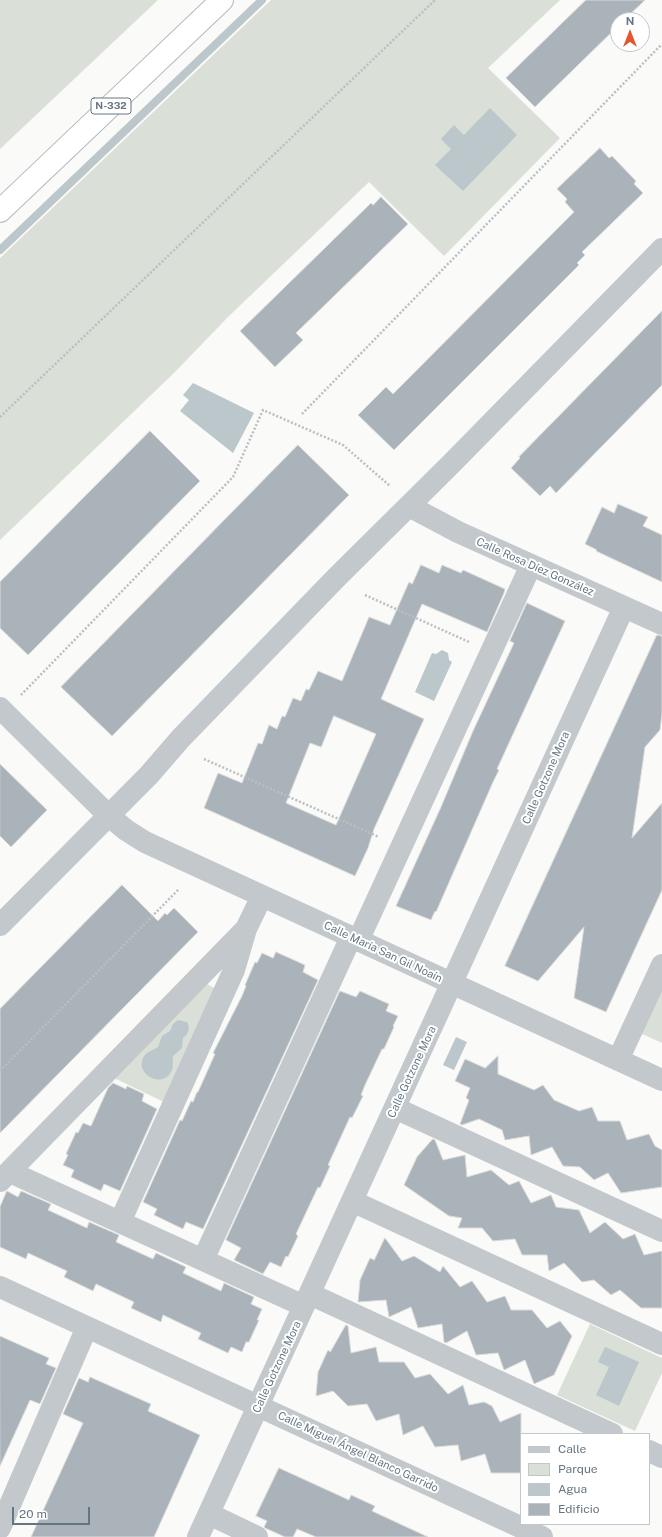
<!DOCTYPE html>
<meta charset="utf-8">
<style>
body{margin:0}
#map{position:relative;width:662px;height:1537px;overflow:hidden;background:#fafaf8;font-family:"Public Sans",sans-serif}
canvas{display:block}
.legend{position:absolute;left:520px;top:1433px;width:130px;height:92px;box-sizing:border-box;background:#fff;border:1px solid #c1c8cd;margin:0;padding:5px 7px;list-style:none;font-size:12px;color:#657683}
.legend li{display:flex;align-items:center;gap:8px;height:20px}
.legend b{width:20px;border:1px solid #c1c8cd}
.north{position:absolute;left:610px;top:12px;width:40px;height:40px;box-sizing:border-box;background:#fff;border:1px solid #c1c8cd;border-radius:50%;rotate:0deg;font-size:11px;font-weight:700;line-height:16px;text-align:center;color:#657683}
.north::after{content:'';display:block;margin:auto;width:14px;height:18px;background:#e4572e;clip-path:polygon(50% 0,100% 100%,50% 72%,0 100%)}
.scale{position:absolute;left:12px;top:1507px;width:78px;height:18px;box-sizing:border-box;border:2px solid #657683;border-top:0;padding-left:5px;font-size:12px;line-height:14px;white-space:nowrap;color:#657683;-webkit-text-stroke:3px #fff;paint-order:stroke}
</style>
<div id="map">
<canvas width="662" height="1537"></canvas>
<ul class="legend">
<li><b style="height:5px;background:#c3c8cc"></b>Calle</li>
<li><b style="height:11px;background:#dadfd7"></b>Parque</li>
<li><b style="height:11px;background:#bbc7cb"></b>Agua</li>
<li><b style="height:11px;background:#aab3b9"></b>Edificio</li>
</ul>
<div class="north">N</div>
<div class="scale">20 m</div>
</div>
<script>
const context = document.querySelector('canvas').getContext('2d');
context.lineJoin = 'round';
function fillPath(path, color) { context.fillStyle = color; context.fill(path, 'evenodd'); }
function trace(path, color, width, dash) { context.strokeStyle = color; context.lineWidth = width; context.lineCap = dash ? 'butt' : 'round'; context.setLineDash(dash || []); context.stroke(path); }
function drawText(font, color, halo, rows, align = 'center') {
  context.font = font + ' "Public Sans",sans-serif'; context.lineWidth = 4; context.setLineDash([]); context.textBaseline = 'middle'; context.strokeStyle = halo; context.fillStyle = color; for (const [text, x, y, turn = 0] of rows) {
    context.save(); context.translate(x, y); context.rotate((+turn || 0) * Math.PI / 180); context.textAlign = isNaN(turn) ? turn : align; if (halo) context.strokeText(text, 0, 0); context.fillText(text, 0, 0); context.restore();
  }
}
const green = new Path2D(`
 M0,0H158L0,149Z
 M271,0H560L488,68L560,138L444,256L369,182L227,318L175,372L0,540V258Z
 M207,984L216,989L164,1102L114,1078Z
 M662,985V1043L640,1033Z
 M590,1324L662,1358V1373L635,1431L557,1395Z`);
const water = new Path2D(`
 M490,108L517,135L463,191L435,165L451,149L441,139L454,125L464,135Z
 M193,383L254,413L233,453L180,411L189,400L183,395Z
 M442,650L448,653L449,660L452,662L434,701L415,692L432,653L436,654Z
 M178,1020L187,1022C191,1028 188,1034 183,1038L182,1048L173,1056C172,1061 174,1067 171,1072C161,1090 132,1072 145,1055C148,1051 154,1050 158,1047L162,1036L170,1031L173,1024Z
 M456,1037L467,1042L454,1070L443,1065Z
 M605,1347L639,1362L619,1406L596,1395L609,1367L598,1362Z`);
const stream = new Path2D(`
 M0,250L262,0`);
const building = new Path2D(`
 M586,0H645L624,20H618V26L535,107L506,78Z
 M600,148L609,158L612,156L636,181L634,184L643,193L582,252L585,255L577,263L579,265L394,450L358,415L386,387L393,394L574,212L565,202L567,199L557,189Z
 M381,197L408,224L296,333L303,340L275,367L240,331L371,203L373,205Z
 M662,311V385L556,493L550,486L540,496L511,468L520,458L519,457Z
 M150,431L200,481L28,655L0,628V582Z
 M298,445L349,495L112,736L61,687Z
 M618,504L648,517L643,526L662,535V582L596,551L597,550L585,544L602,507L614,513Z
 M421,565L439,573L442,565L461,573L463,570L505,589L504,593L487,632L422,604L381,699L424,719L374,829L368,848L355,876L204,808L218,773L242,783L258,743L262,744L269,725L277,729L282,716L285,717L293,698L301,701L306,689L309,690L318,671L342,681L369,617L390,625L409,582L412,584ZM334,716L376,734L336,825L286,803L310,743L321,747Z
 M527,603L565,621L497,769L499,770L493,782L436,912L435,911L431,920L396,906L441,807L473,731L514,643L510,641Z
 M657,635L662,636V714L660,730L645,747L632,838L662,803V890L606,1012L574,998L584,927L538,981L505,966Z
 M0,764L47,810L11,847L0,836Z
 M122,885L158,921L165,913L167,915L174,908L198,932L0,1133V1009Z
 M276,952L305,965L303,972L318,980L203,1229L186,1222L183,1229L154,1215L157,1209L143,1202L180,1120L182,1121L191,1101L193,1102L197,1092H198L215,1054L213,1053L242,996L246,986L245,985L255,962L257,963L262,953L273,958Z
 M340,991L356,997L360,991L389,1004L386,1011L398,1016L393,1026L394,1027L384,1049H382L365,1085L361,1095L363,1096L352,1118L350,1117L328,1165L330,1166L320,1188L318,1187L296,1234L298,1236L288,1257L286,1256L281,1267L270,1262L263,1274L234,1260L241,1248L226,1240Z
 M498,1056V1074L534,1090L543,1085L554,1100L579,1111L592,1107L598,1121H620L627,1140L649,1134L655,1146L662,1150V1187L621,1193L608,1173L594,1180L580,1167L563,1166L552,1147L531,1155L529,1136L505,1140L502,1130L479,1119L462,1125L460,1124L469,1100L466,1098L470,1088L455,1081L465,1059L485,1068Z
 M113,1083L126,1089L127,1086L144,1094L142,1101L157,1109L120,1191L104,1184L101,1191L71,1177L74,1170L63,1165L68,1155L66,1154L76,1132L78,1133L83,1123L91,1126L108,1088Z
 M433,1139L435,1140L443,1160L465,1155L467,1177L491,1170L509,1185L519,1181L531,1203L551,1195L556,1207L579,1210L590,1233L605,1222L623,1239L635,1234L644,1255L662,1251V1308H641L620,1290L611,1295L594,1280L582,1282L564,1263L549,1271L547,1255H522L515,1239L493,1241L482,1228H458L462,1218L449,1216L404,1185L417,1157Z
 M7,1191L18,1197L21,1191L51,1204L48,1210L87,1228L89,1222L119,1235L116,1242L153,1259L156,1253L186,1267L183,1273L221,1291L224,1283L254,1297L251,1304L262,1309L257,1320H259L249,1342H246L242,1352L231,1347L228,1353L198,1339L201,1333L163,1315L161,1322L131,1308L134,1302L96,1284L93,1291L64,1277L67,1271L28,1253L26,1259L0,1247V1207Z
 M385,1238L402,1261L414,1256L440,1272L443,1266L460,1287L472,1281L487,1302L505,1296L511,1310H532L547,1328L560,1321L572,1336L554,1375L534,1384L525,1360L504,1370L498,1353L476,1355L467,1331L446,1343L444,1342L442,1324L418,1328L411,1307L389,1317L386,1300L358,1302L360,1280L370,1258L374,1260Z
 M346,1325L348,1326L351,1353L376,1347L379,1362H404L415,1378L430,1374L448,1394L463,1385L469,1405L484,1402L492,1406L500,1422L521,1413V1473H491L485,1454L461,1461L458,1445L435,1447L423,1426L403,1435L399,1414L376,1421L367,1404L348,1406L333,1391L316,1396L318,1372L328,1350L330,1352Z
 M0,1336L49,1358L46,1364L56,1368L40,1404L30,1400L0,1466Z
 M90,1377L151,1404L148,1411L200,1435L154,1537H31L83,1423L63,1414L79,1378L88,1382Z
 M279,1468L349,1500L351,1495L375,1506L372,1511L428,1537H316L297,1529L293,1537H285L265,1528L264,1527L267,1521L256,1516Z`);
const path = new Path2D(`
 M302,414L662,44
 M0,417L435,0
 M365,595L469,642
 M21,695L233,477L263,410L343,445L390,486
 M204,759L379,837
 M0,1071L179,889`);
const minor = new Path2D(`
 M409,506L458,532L662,624
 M0,708L108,815L126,830L145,842L662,1080
 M0,925L149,775L181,738L337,577L453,462L662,249
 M358,941L531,565
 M618,1060L662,965
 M395,1108L662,1231
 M10,1172L304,1306
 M0,1181L244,931
 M352,1201L662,1344
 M120,1222L234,970L246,929L262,896
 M203,1260L351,937
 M0,1287L542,1537
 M310,1294L612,1434
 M649,1451L662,1457
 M209,1514L257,1537
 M0,1528L87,1327
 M198,1537L624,607`);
const highway = new Path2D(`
 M0,211L222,0`);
const shields = [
 [111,106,40]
];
const shieldNames = [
 ["N-332",111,106]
];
const streetNames = [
 ["Calle Rosa Díez González",535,567,24],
 ["Calle Gotzone Mora",546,778,-66],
 ["Calle María San Gil Noaín",383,952,25],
 ["Calle Gotzone Mora",412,1072,-65],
 ["Calle Gotzone Mora",277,1367,-65],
 ["Calle Miguel Ángel Blanco Garrido",358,1452,25]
];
fillPath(green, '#dadfd7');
fillPath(water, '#bbc7cb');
trace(stream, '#bbc7cb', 8);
fillPath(building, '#aab3b9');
trace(building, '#dcdcda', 1);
trace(highway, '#b4b9bd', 24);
trace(path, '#bbbfc2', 2.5, [2, 2]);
trace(minor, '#c3c8cc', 22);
trace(highway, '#fff', 22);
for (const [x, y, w] of shields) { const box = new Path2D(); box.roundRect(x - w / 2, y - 8, w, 16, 3); context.fillStyle = '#fff'; context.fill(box); trace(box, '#657683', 1); }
drawText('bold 10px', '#657683', null, shieldNames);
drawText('11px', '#657683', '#fff', streetNames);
</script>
